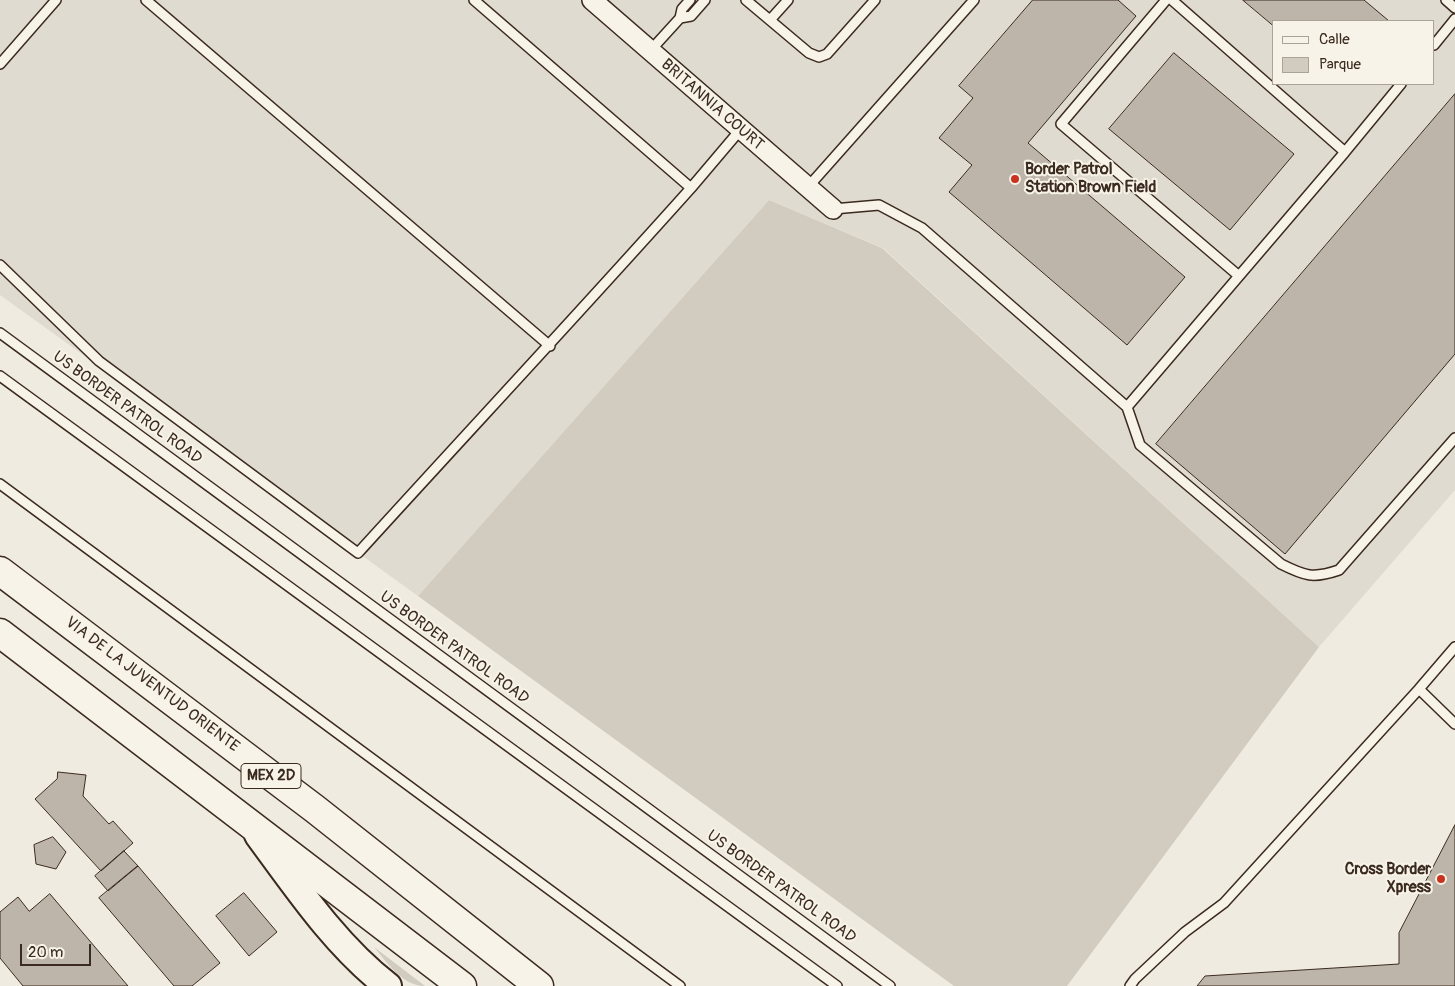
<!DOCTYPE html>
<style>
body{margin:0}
#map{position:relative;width:1455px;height:986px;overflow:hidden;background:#efebe0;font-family:Pangolin,sans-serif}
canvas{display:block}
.legend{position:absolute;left:1272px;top:20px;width:162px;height:65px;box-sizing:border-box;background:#f7f3e8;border:1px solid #aca397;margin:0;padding:6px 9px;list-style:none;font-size:15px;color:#3b2a1e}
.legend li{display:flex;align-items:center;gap:10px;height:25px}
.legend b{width:25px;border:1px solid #aca397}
.scale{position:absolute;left:20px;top:944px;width:71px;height:22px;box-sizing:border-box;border:2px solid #3b2a1e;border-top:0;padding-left:6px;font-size:15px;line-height:18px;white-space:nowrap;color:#3b2a1e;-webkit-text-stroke:4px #f7f3e8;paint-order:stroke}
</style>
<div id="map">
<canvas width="1455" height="986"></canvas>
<ul class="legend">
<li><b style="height:6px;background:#f7f3e8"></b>Calle</li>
<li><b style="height:14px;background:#d1cbc0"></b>Parque</li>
</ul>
<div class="scale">20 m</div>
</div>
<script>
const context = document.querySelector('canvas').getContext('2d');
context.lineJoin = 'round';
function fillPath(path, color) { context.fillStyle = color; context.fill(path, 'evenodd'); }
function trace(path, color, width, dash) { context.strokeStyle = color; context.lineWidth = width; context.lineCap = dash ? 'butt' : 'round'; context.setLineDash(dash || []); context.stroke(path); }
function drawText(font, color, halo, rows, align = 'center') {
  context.font = font + ' Pangolin,sans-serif'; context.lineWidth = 4; context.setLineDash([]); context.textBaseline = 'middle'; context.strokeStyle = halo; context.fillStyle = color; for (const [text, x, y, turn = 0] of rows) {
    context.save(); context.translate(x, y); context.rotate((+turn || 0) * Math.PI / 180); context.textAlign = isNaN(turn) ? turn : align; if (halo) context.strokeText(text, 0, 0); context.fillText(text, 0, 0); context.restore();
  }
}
const built = new Path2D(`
 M0,0H1455V490L1319,647L883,248L769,200L418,596L0,295ZM1274,21H1434V84H1274Z`);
const green = new Path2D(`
 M769,200L882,248L1319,647L1067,986H954L418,596Z
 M374,947L425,986C403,986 387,963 374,947Z`);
const building = new Path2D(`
 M1033,0H1118L1136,16L1028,143L1185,277L1127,345L949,192L972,165L939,138L973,98L959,86Z
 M1243,0H1364L1389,21H1274V26Z
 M1174,53L1294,154L1230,230L1109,129Z
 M1455,94V354L1285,554L1156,444Z
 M58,772L86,775L83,796L109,824L113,821L133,843L101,871L35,799L57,779Z
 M1455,825V986H1197L1205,976L1399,964V933Z
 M53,837L66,852L56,869L36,864L34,845Z
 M124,851L138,866L108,891L95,876Z
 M138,866L220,963L192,986H174L99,898Z
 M244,893L277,932L249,956L216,916Z
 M50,894L128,986H23L0,958V912L18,897L29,911Z`);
const service = new Path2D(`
 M146,0L550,346
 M746,0L809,53L819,57L827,54L875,0
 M1166,0L1061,124L1239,276
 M1446,0L1455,8
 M680,18L691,16L705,0
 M770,20L788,0
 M1434,45L1455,19
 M650,51L680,18L682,9L690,0
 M0,64L56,0
 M1345,152L1401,84
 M808,187L974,0
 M691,188L741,129
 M833,209L879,205L922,228L1127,407L1345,152L1172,0
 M0,265L99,361L358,553C469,431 581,311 691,188L474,0
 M0,333L890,986
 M0,376L837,986
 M1127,407L1140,445L1281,564C1305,576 1313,579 1339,570L1455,438
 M0,484L680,986
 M1419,689L1455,724
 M1130,986L1135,979L1185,932L1224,903L1419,689L1455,647`);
const minor = new Path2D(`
 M592,0L833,209`);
const secondary = new Path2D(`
 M258,835C297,888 336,946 388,986`);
const trunk = new Path2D(`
 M0,571L315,809L539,986
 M0,633L462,986`);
const markers = [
 [1015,179,5,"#c8321e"],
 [1441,879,5,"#c8321e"]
];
const shields = [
 [271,776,60]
];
const shieldNames = [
 ["MEX 2D",271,776]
];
const streetNames = [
 ["BRITANNIA COURT",712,105,41],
 ["US BORDER PATROL ROAD",127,408,36],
 ["US BORDER PATROL ROAD",454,648,36],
 ["VIA DE LA JUVENTUD ORIENTE",152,685,37],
 ["US BORDER PATROL ROAD",781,887,36]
];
const poiNames = [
 ["Border Patrol",1025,170],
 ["Station Brown Field",1025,188],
 ["Cross Border",1431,870,"right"],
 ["Xpress",1431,888,"right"]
];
fillPath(built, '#e0dbd0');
fillPath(green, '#d1cbc0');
fillPath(building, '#bdb5aa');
trace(building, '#3b2a1e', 1);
trace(service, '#3b2a1e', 12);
trace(minor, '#3b2a1e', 22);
trace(secondary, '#3b2a1e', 30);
trace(trunk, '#3b2a1e', 31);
trace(service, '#f7f3e8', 9);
trace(minor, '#f7f3e8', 19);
trace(secondary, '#f7f3e8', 26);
trace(trunk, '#f7f3e8', 28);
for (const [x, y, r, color] of markers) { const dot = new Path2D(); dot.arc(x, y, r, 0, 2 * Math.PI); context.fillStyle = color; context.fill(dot); trace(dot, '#f7f3e8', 2); }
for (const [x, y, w] of shields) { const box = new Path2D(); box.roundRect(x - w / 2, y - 12.5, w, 25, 4); context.fillStyle = '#f7f3e8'; context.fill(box); trace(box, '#3b2a1e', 1); }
drawText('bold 15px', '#3b2a1e', null, shieldNames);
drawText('16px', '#3b2a1e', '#f7f3e8', streetNames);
drawText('bold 16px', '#3b2a1e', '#f7f3e8', poiNames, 'left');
</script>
